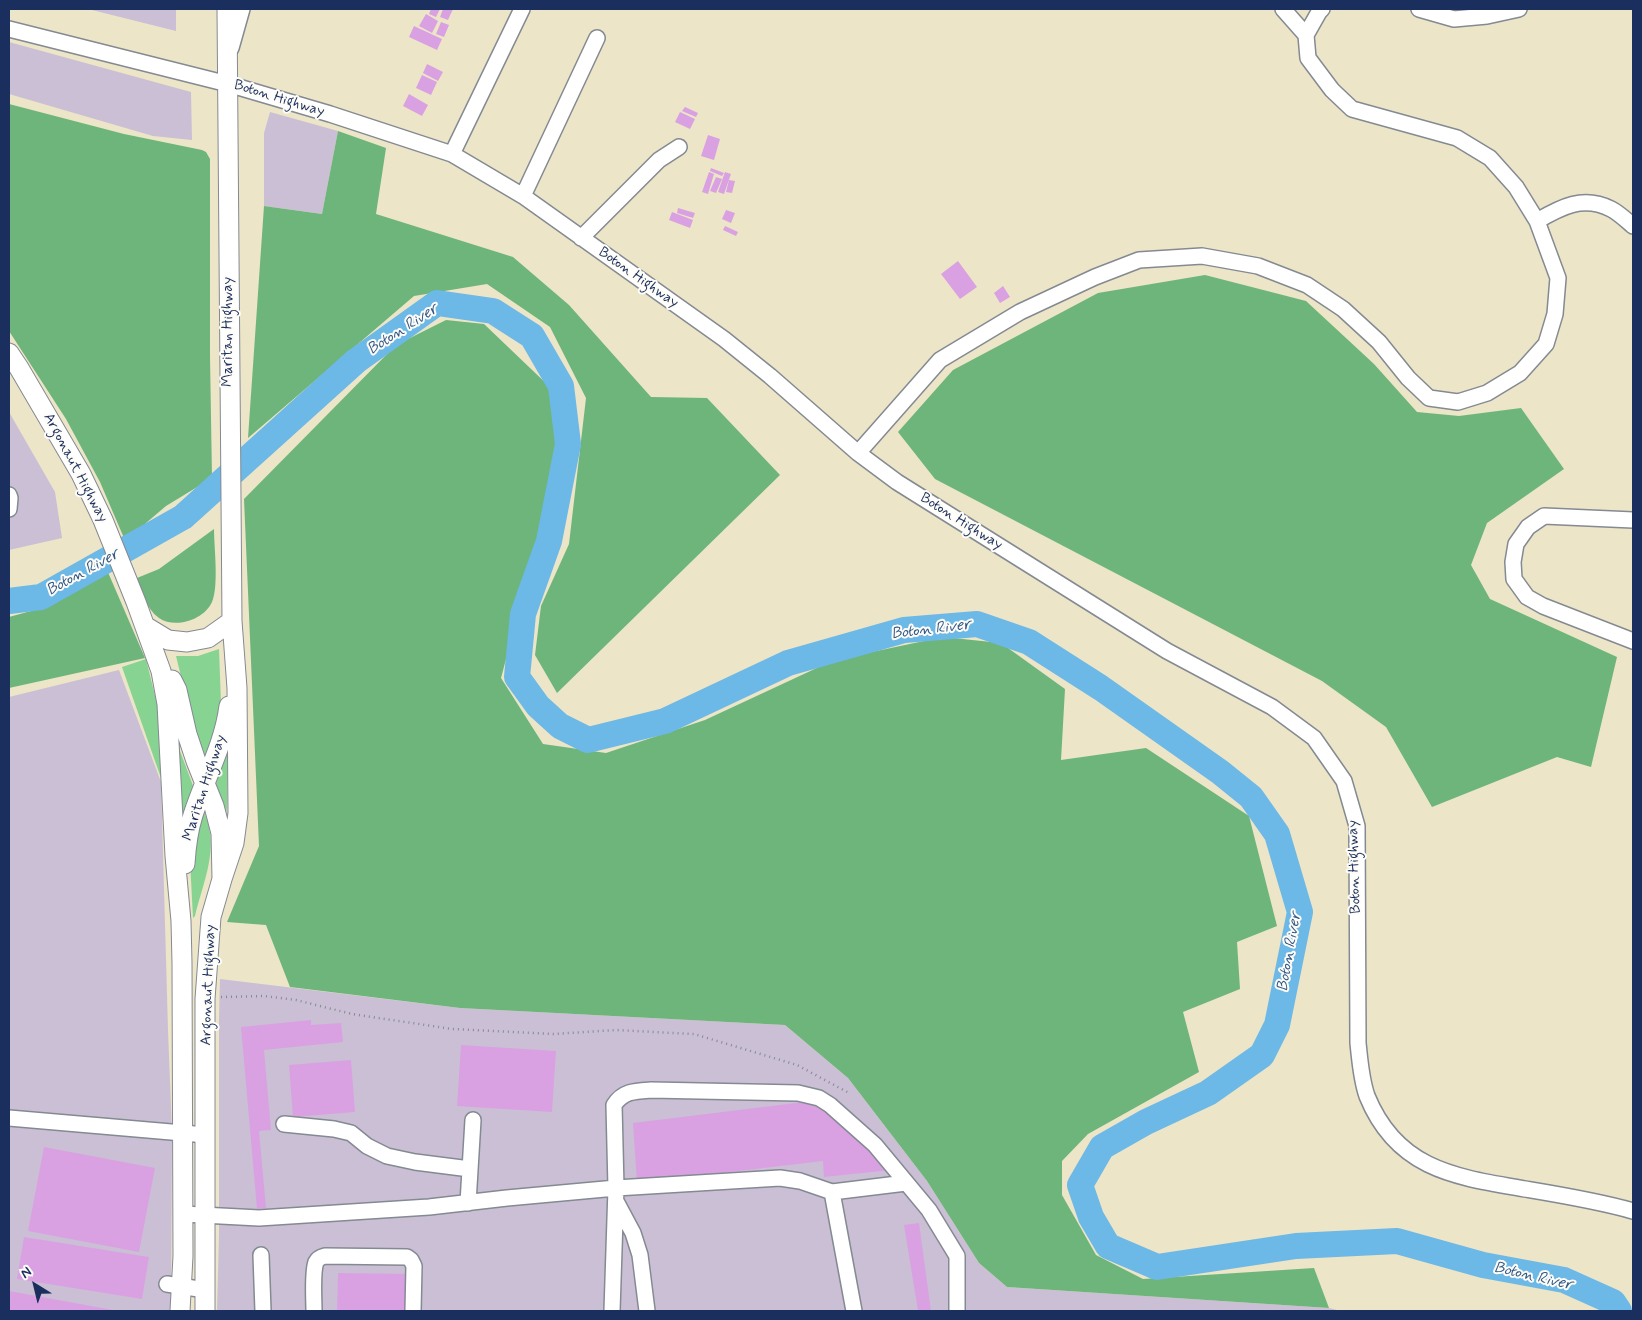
<!DOCTYPE html>
<style>
body{margin:0}
#map{position:relative;width:1642px;height:1320px;overflow:hidden;background:#ece5c7;font-family:Mynerve,sans-serif}
canvas{display:block}
.frame{position:absolute;inset:0;border:10px solid #1b2f5e;pointer-events:none}
.north{position:absolute;left:10px;top:1260px;width:50px;height:50px;-webkit-text-stroke:4px #fdfcf7;paint-order:stroke;rotate:324deg;font-size:14px;font-weight:700;line-height:20px;text-align:center;color:#1b2f5e}
.north::after{content:'';display:block;margin:auto;width:18px;height:22px;background:#1b2f5e;clip-path:polygon(50% 0,100% 100%,50% 72%,0 100%)}
</style>
<div id="map">
<canvas width="1642" height="1320"></canvas>
<div class="frame"></div>
<div class="north">N</div>
</div>
<script>
const context = document.querySelector('canvas').getContext('2d');
context.lineJoin = 'round';
function fillPath(path, color) { context.fillStyle = color; context.fill(path, 'evenodd'); }
function trace(path, color, width, dash) { context.strokeStyle = color; context.lineWidth = width; context.lineCap = dash ? 'butt' : 'round'; context.setLineDash(dash || []); context.stroke(path); }
function drawText(font, color, halo, rows, align = 'center') {
  context.font = font + ' Mynerve,sans-serif'; context.lineWidth = 4; context.setLineDash([]); context.textBaseline = 'middle'; context.strokeStyle = halo; context.fillStyle = color; for (const [text, x, y, turn = 0] of rows) {
    context.save(); context.translate(x, y); context.rotate((+turn || 0) * Math.PI / 180); context.textAlign = isNaN(turn) ? turn : align; if (halo) context.strokeText(text, 0, 0); context.fillText(text, 0, 0); context.restore();
  }
}
const industrial = new Path2D(`
 M88,9H176V31Z
 M9,42L191,92L192,140L153,136L9,94Z
 M270,112L338,131L322,214L264,206V133Z
 M9,412L55,492L62,538L9,550Z
 M119,670L161,782L168,1030L172,1132L171,1311H9V697Z
 M220,979L460,1008L785,1025L848,1078L927,1181L979,1263L1007,1287L1329,1308L1341,1311H217L219,1235V1018Z`);
const green = new Path2D(`
 M219,649L221,704L216,732L203,766L176,656H198Z
 M146,659L158,708L162,773L161,778L122,667Z
 M177,726L180,751L195,791L179,840Z
 M228,727L227,807L224,835L210,783Z
 M201,804C204,810 206,817 208,823C217,854 202,886 195,916L193,918L190,860Z`);
const forest = new Path2D(`
 M9,104L124,134L202,150L206,152L210,159V357L212,478L166,506L146,523L127,545L100,482L66,419L9,331Z
 M338,131L386,148L376,214L513,257L569,305L651,397L707,398L780,475L557,693L535,655L541,606L569,544L586,398L550,327L487,284L414,296L248,438L264,206L322,214Z
 M1205,275L1306,301L1374,364L1417,412L1459,416L1521,408L1564,469L1487,523L1471,565L1490,599L1617,657L1591,767L1557,757L1432,807L1386,727L1322,681L935,479L898,432L953,370L1098,293Z
 M446,320L484,324L552,389L558,445L538,538L501,678L543,744L606,753L705,720L834,660L943,637L1001,643L1065,689L1061,760L1146,748L1249,816L1277,926L1237,942L1240,989L1183,1012L1199,1072L1088,1134L1062,1161V1195L1096,1255L1143,1279L1314,1268L1329,1308L1007,1287L979,1263L927,1181L848,1078L785,1025L460,1008L290,987L266,925L227,922L259,846L244,499L396,345Z
 M214,529C214,547 219,586 212,602C204,620 175,629 159,618C146,609 142,591 137,578L159,569Z
 M107,570L145,658L9,688V617L31,611Z`);
const river = new Path2D(`
 M9,601L41,597L183,517L356,361L437,303L493,311L532,336L561,386L568,444L549,541L523,614L517,677L538,706L560,726L588,740L665,721L788,663L904,630L977,624L1029,642L1101,688L1220,772L1251,797L1277,834L1300,912L1277,1025L1262,1055L1208,1093L1146,1122L1102,1147L1080,1185L1091,1217L1108,1246L1157,1267L1296,1246L1397,1241L1483,1265L1564,1280L1613,1302L1619,1311`);
const building = new Path2D(`
 M431,9H440L436,17L429,14Z
 M443,9H453L448,20L440,17Z
 M426,14L438,21L432,33L419,26Z
 M441,22L449,25L444,37L436,34Z
 M414,26L442,39L437,50L409,37Z
 M427,64L443,72L438,81L423,73Z
 M422,75L437,82L431,95L416,88Z
 M409,94L428,105L422,116L403,106Z
 M685,107L698,113L696,117L682,111Z
 M680,112L695,119L690,129L675,122Z
 M708,135L720,139L714,160L701,156Z
 M711,168L724,173L722,176L710,171Z
 M709,172L714,174L708,194L702,192Z
 M725,172L731,174L724,194L718,192Z
 M716,177L722,179L716,193L710,191Z
 M729,180L735,181L732,193L726,192Z
 M678,208L695,213L693,218L677,213Z
 M726,210L735,213L731,223L722,219Z
 M672,212L693,220L690,228L669,220Z
 M725,226L738,232L736,236L723,230Z
 M958,261L977,287L960,299L941,274Z
 M1003,286L1010,297L1000,303L994,293Z
 M311,1020V1025L341,1023L343,1042L264,1050L271,1130L259,1131L266,1208L257,1209L241,1027Z
 M461,1045L556,1051L552,1112L457,1106Z
 M351,1060L355,1112L293,1117L289,1065Z
 M820,1100L891,1170L824,1177L823,1161L637,1183L633,1123Z
 M44,1147L155,1168L139,1252L28,1231Z
 M919,1223L931,1311H918L904,1225Z
 M24,1237L149,1257L142,1299L17,1279Z
 M338,1273L411,1274L410,1311H337Z
 M9,1291L113,1310V1311H9Z`);
const path = new Path2D(`
 M221,997L264,996L296,1000L352,1014L452,1029L554,1034L616,1030L694,1034L797,1065L849,1093`);
const minor = new Path2D(`
 M1283,9L1306,35
 M1419,9L1454,19L1487,16L1519,9
 M9,29L228,84L330,114L452,154L523,196L724,339L770,376L858,453L897,482L1167,651L1272,707L1314,738L1344,781L1357,826L1358,1043C1360,1061 1361,1079 1367,1096C1397,1170 1456,1177 1525,1189C1561,1195 1598,1201 1633,1211
 M231,48L242,9
 M452,154L522,9
 M523,196L597,38
 M1537,221C1561,207 1583,195 1611,209C1619,213 1626,220 1633,226
 M581,238L659,160L679,147
 M858,453L940,360L1020,312L1095,277L1139,260L1202,256L1258,266L1307,285L1343,309L1379,342L1408,378L1429,398L1458,402L1487,393L1520,373L1546,344L1555,314L1558,278L1537,221L1516,187L1490,158L1457,138L1352,109L1332,90L1308,58L1306,35L1319,12L1322,9
 M9,495L10,498L9,509
 M1633,520L1544,516L1528,527L1516,544L1513,562L1514,579L1527,597L1543,606L1633,641
 M9,1118L206,1135
 M284,1124L334,1129L351,1133L367,1146L387,1156L415,1162L470,1169
 M832,1192L854,1311
 M468,1203L473,1120
 M617,1203L633,1233L640,1255L647,1311
 M183,1214L259,1218L429,1207L507,1198L616,1188L780,1178L800,1181L832,1192L906,1183
 M261,1255L263,1311
 M167,1284L205,1290
 M314,1311C314,1300 312,1272 316,1262C318,1258 321,1257 325,1256L407,1257L411,1260L414,1266L413,1311
 M612,1311L616,1188L614,1105C623,1091 635,1091 651,1090L798,1093L819,1098L830,1105L875,1145L929,1210L957,1256V1311`);
const major = new Path2D(`
 M9,353L19,368L81,474L103,520L136,602L161,671L167,704L175,856L181,921L182,963L183,1256L180,1311
 M145,626L168,640L187,642L208,638L232,621
 M172,680L177,690L187,734L196,761L214,806L221,833L222,879L211,917L205,999V1311
 M185,864C186,847 188,831 193,815C205,778 224,745 229,706
 M222,879L234,843L238,813L237,688L232,621L227,9`);
const streetNames = [
 ["Boton Highway",279,99,17],
 ["Boton Highway",638,278,35],
 ["Maritan Highway",229,332,-90],
 ["Argonaut Highway",75,468,62],
 ["Boton Highway",961,522,32],
 ["Maritan Highway",205,788,-72],
 ["Boton Highway",1355,867,-92],
 ["Argonaut Highway",209,985,-88]
];
const waterNames = [
 ["Boton River",403,330,-33],
 ["Boton River",83,573,-29],
 ["Boton River",931,630,-7],
 ["Boton River",1290,952,-80],
 ["Boton River",1533,1277,13]
];
fillPath(industrial, '#cbbfd5');
fillPath(green, '#87d391');
fillPath(forest, '#6db57b');
trace(river, '#6cb8e6', 26);
fillPath(building, '#d9a1e2');
trace(minor, '#848a92', 18);
trace(major, '#848a92', 21);
trace(path, '#848a92', 2.5, [1, 4]);
trace(minor, '#fff', 15);
trace(major, '#fff', 19);
drawText('15px', '#1b2f5e', '#fdfcf7', streetNames);
drawText('italic 16px', '#335887', '#fdfcf7', waterNames);
</script>
